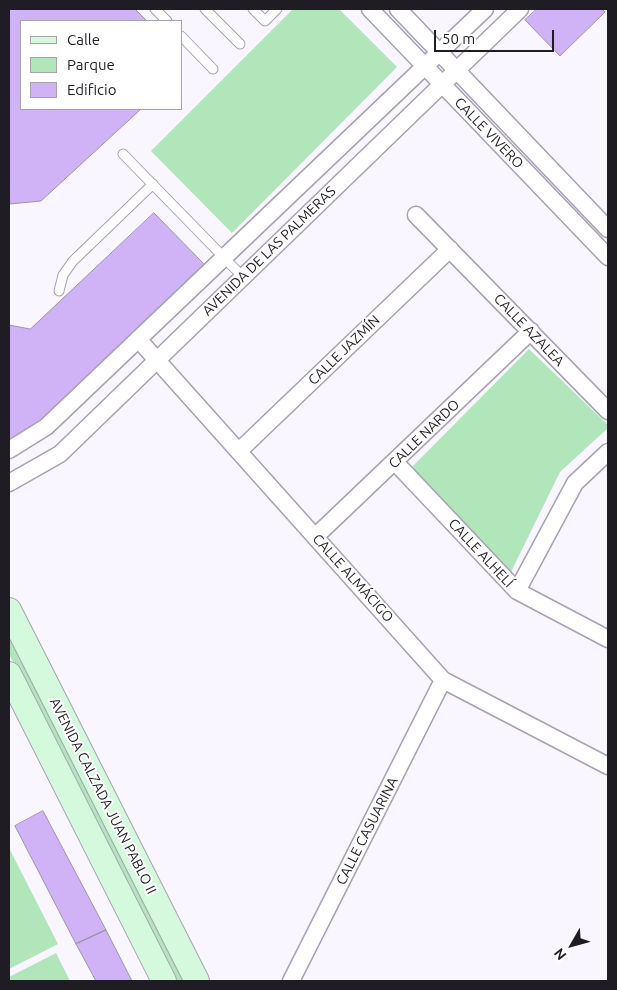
<!DOCTYPE html>
<meta charset="utf-8">
<style>
body{margin:0}
#map{position:relative;width:617px;height:990px;overflow:hidden;background:#f9f6ff;font-family:Ubuntu,sans-serif}
canvas{display:block}
.frame{position:absolute;inset:0;border:10px solid #1f1c24;pointer-events:none}
.legend{position:absolute;left:20px;top:20px;width:162px;height:90px;box-sizing:border-box;background:#fff;border:1px solid #a5a4a7;margin:0;padding:6px 9px;list-style:none;font-size:15px;color:#1f1c24}
.legend li{display:flex;align-items:center;gap:10px;height:25px}
.legend b{width:25px;border:1px solid #a5a4a7}
.north{position:absolute;left:547px;top:920px;width:50px;height:50px;-webkit-text-stroke:4px #fff;paint-order:stroke;rotate:232deg;font-size:14px;font-weight:700;line-height:20px;text-align:center;color:#1f1c24}
.north::after{content:'';display:block;margin:auto;width:18px;height:22px;background:#1f1c24;clip-path:polygon(50% 0,100% 100%,50% 72%,0 100%)}
.scale{position:absolute;left:434px;top:30px;width:120px;height:22px;box-sizing:border-box;border:2px solid #1f1c24;border-top:0;padding-left:6px;font-size:15px;line-height:18px;white-space:nowrap;color:#1f1c24;-webkit-text-stroke:4px #fff;paint-order:stroke}
</style>
<div id="map">
<canvas width="617" height="990"></canvas>
<div class="frame"></div>
<ul class="legend">
<li><b style="height:6px;background:#d4f9dd"></b>Calle</li>
<li><b style="height:14px;background:#b1e5ba"></b>Parque</li>
<li><b style="height:14px;background:#cfb3f6"></b>Edificio</li>
</ul>
<div class="north">N</div>
<div class="scale">50 m</div>
</div>
<script>
const context = document.querySelector('canvas').getContext('2d');
context.lineJoin = 'round';
function fillPath(path, color) { context.fillStyle = color; context.fill(path, 'evenodd'); }
function trace(path, color, width, dash) { context.strokeStyle = color; context.lineWidth = width; context.lineCap = dash ? 'butt' : 'round'; context.setLineDash(dash || []); context.stroke(path); }
function drawText(font, color, halo, rows, align = 'center') {
  context.font = font + ' Ubuntu,sans-serif'; context.lineWidth = 4; context.setLineDash([]); context.textBaseline = 'middle'; context.strokeStyle = halo; context.fillStyle = color; for (const [text, x, y, turn = 0] of rows) {
    context.save(); context.translate(x, y); context.rotate((+turn || 0) * Math.PI / 180); context.textAlign = isNaN(turn) ? turn : align; if (halo) context.strokeText(text, 0, 0); context.fillText(text, 0, 0); context.restore();
  }
}
const green = new Path2D(`
 M293,9H339L397,67L232,233L151,151Z
 M529,349L608,425V428L560,472L511,572L412,467Z
 M9,638L185,981H175L9,654Z
 M9,848L58,944L9,969Z
 M56,953L70,981H9V977Z`);
const building = new Path2D(`
 M9,9H135L147,21H21V109H141L41,201L10,204Z
 M537,9H602L605,12L560,56L525,20Z
 M154,213L205,265L44,424L9,441V325L30,329Z
 M43,811L106,930L76,944L15,826Z
 M106,930L132,981H96L76,944Z`);
const lane = new Path2D(`
 M155,9L167,21
 M205,9L240,44
 M253,9L265,21L277,9
 M181,36L213,69
 M123,154L242,276
 M59,291L63,275L73,261L153,184`);
const street = new Path2D(`
 M370,9L608,257
 M398,9L608,229
 M416,215L608,411
 M138,339L443,680L608,766
 M9,450L46,427L485,9
 M239,451L450,249
 M395,462L517,591L608,639
 M9,483L60,454L520,9
 M316,536L531,331
 M517,591L575,483L608,452
 M291,981L443,680`);
const secondary = new Path2D(`
 M9,610L197,981
 M9,674L164,981`);
const streetNames = [
 ["CALLE VIVERO",489,133,46],
 ["AVENIDA DE LAS PALMERAS",269,251,-44],
 ["CALLE AZALEA",529,330,46],
 ["CALLE JAZMÍN",344,350,-44],
 ["CALLE NARDO",424,434,-44],
 ["CALLE ALHELÍ",481,553,47],
 ["CALLE ALMÁCIGO",353,578,48],
 ["AVENIDA CALZADA JUAN PABLO II",103,796,63],
 ["CALLE CASUARINA",367,831,-63]
];
fillPath(green, '#b1e5ba');
fillPath(building, '#cfb3f6');
trace(building, '#9c94a8', 1);
trace(lane, '#a8a0b4', 11);
trace(street, '#a8a0b4', 19);
trace(secondary, '#a8a0b4', 26);
trace(lane, '#fff', 9);
trace(street, '#fff', 16);
trace(secondary, '#d4f9dd', 24);
drawText('14px', '#1f1c24', '#fff', streetNames);
</script>
